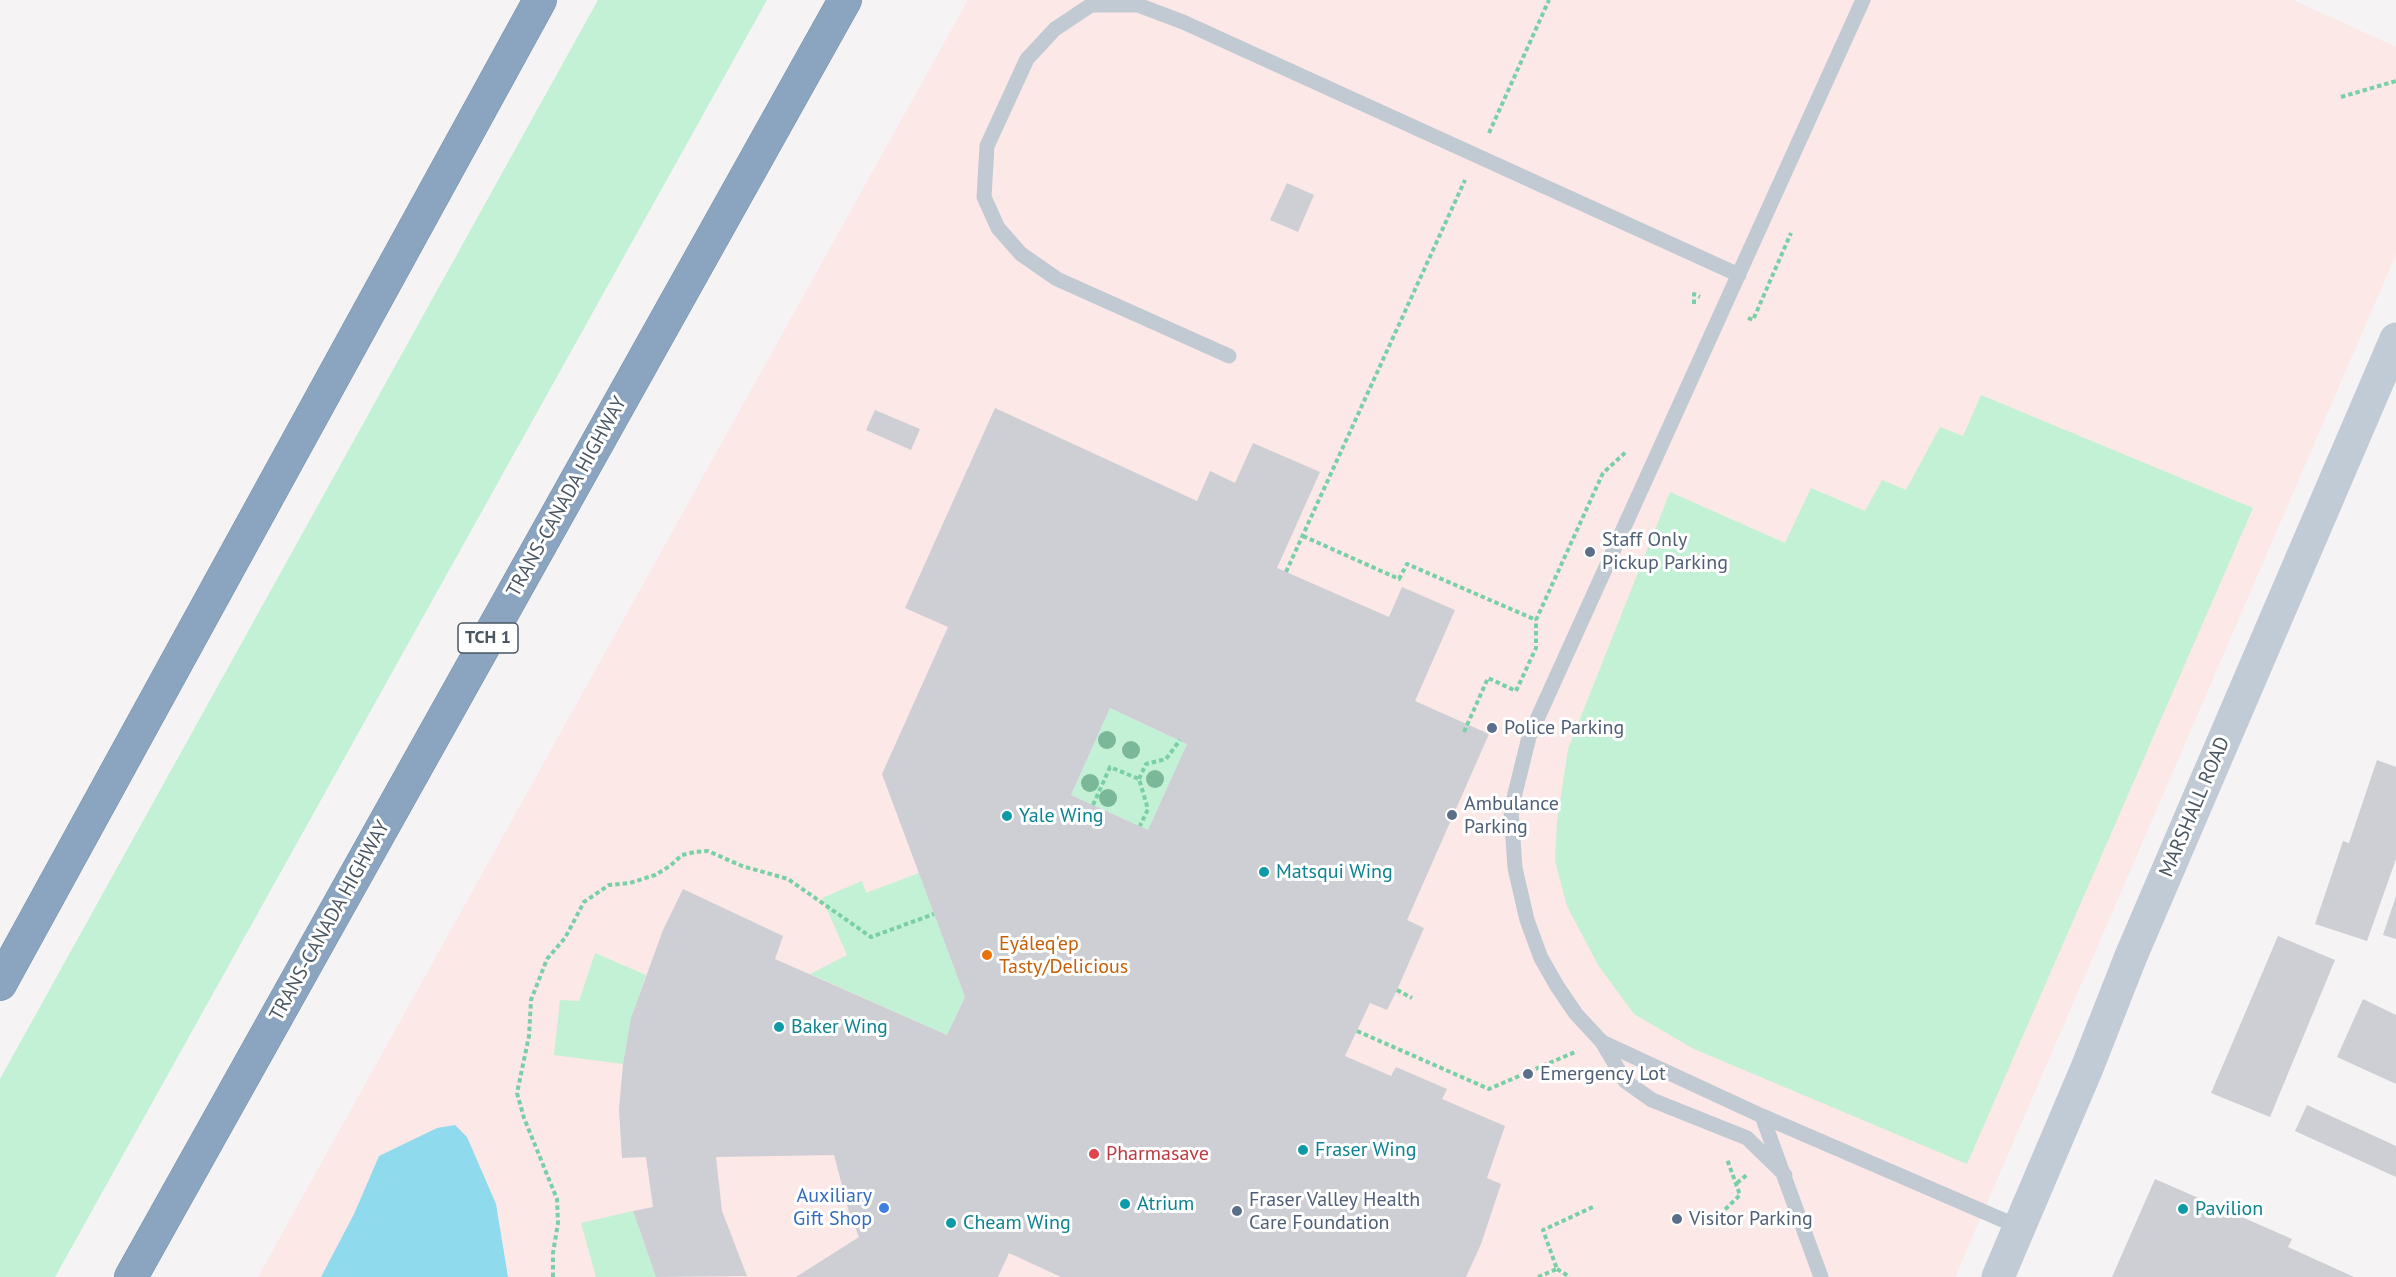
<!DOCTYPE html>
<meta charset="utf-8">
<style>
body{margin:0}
canvas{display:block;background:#f5f3f3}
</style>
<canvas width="2396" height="1277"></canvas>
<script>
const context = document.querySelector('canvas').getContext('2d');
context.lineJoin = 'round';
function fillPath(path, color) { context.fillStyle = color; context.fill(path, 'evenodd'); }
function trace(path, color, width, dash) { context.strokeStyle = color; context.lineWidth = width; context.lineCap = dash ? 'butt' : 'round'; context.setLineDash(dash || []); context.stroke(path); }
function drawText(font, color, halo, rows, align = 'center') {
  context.font = font + ' "PT Sans",sans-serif'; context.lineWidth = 6; context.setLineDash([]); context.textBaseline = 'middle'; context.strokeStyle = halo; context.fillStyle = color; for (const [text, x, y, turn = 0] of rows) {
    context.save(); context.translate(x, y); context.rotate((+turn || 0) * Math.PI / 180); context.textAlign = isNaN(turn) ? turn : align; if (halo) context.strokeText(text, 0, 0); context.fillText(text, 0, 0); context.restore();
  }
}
const medical = new Path2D(`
 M968,0H2293L2396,47V254L1955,1277H258Z`);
const green = new Path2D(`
 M598,0H767L55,1277H0V1079Z
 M1981,395L2253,508L1967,1164L1694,1049L1634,1014L1598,965L1567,906L1555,861L1557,821L1568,749L1670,492L1785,543L1811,488L1865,511L1882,480L1906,490L1940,427L1963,436Z
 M1110,708L1187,744L1148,830L1071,795Z
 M919,873L965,997L947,1035L810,974L847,955L822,898L862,881L866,893Z
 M595,953L646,975L631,1019L623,1064L554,1055L560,1000L579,1001Z
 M633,1211L656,1277H596L581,1223Z`);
const water = new Path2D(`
 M455,1125L467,1137L496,1204L508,1277H321L354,1214L379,1156L437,1128Z`);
const building = new Path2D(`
 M1287,183L1314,195L1298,232L1270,220Z
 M995,408L1197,501L1210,471L1235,483L1253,443L1320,472L1277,568L1389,617L1402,587L1455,610L1415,701L1489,734L1407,920L1424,928L1397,990L1387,1010L1370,1003L1345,1056L1391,1076L1396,1067L1447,1089L1442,1099L1505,1126L1487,1178L1501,1184L1481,1244L1466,1277H1061L1009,1253L998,1277H796L859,1237L849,1212L834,1155L716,1157L722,1211L747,1276L656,1277L633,1211L653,1207L646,1157L622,1158L619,1109L623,1064L631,1018L663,930L683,889L783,936L775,959L947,1035L965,997L882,774L948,627L905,608ZM1110,708L1187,744L1148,830L1071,795Z
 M875,410L920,429L911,450L866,430Z
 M2377,760L2396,767V859L2367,941L2315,924L2343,841L2349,843Z
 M2396,896V939L2383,935Z
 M2278,936L2335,960L2270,1117L2211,1093Z
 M2363,999L2396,1015V1084L2337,1057Z
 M2307,1105L2396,1146V1177L2295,1131Z
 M2155,1179L2292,1239L2288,1247L2354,1277H2112Z`);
const path = new Path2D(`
 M2341,97L2396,81
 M1489,133L1549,0
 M1694,304V294L1700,297
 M1748,318L1753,320L1791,233
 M1303,536L1399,579L1407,564L1536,620
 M1286,572L1465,180
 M1464,732L1488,678L1516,691L1536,648V620L1603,473L1627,451
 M1139,779L1146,764L1166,759L1180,740
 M1093,805L1110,767L1139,779L1148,809L1140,826
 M1397,990L1412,998
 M1357,1031L1489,1089L1575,1052
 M1737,1183L1748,1174
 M1709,1225L1740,1195L1727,1159
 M1557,1269L1570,1277
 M553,1277V1253L558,1223L557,1199L524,1118L517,1093L529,1036L531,1000L547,959L565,938L584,902L609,885L630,883L655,875L670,866L682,855L695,852L708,851L742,866L788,879L871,937L934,914
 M1538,1277L1557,1269L1543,1230L1593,1207`);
const service = new Path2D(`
 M1229,356L1057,279L1021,254L998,228L984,197L987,146L1027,59L1055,29L1091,5H1138L1183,22L1739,275
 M1602,1042L1762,1116L1821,1277
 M1762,1116L2019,1227
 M1785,1175L1747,1138L1652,1100L1625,1081L1602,1042L1576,1014L1557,986L1541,958L1527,920L1515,868L1511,810L1529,737L1863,0`);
const secondary = new Path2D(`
 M1998,1277L2087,1068L2131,956L2396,339`);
const motorway = new Path2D(`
 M0,984L540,0
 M131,1277L845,0`);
const trees = [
 [1107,740],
 [1131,750],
 [1155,779],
 [1090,783],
 [1108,798]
];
const markers = [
 [1590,552,6,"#5c6f8a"],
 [1492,728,6,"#5c6f8a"],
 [1452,815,6,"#5c6f8a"],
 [1007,816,6,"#0f9aa8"],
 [1264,872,6,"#0f9aa8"],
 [987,955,6,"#e8710a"],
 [779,1027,6,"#0f9aa8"],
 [1528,1074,6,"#5c6f8a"],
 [1303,1150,6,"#0f9aa8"],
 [1094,1154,6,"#e0444e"],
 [1125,1204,6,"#0f9aa8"],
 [884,1208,6,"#3f7fe0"],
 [2183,1209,6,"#0f9aa8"],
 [1237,1211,6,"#5c6f8a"],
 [1677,1219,6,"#5c6f8a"],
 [951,1223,6,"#0f9aa8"]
];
const shields = [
 [488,638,60]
];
const shieldNames = [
 ["TCH 1",488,638]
];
const streetNames = [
 ["TRANS-CANADA HIGHWAY",567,497,-61],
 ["MARSHALL ROAD",2195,807,-67],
 ["TRANS-CANADA HIGHWAY",330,921,-61]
];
const serviceNames = [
 ["Staff Only",1602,540],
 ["Pickup Parking",1602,563],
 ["Police Parking",1504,728],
 ["Ambulance",1464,804],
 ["Parking",1464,827],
 ["Emergency Lot",1540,1074],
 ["Fraser Valley Health",1249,1200],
 ["Care Foundation",1249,1223],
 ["Visitor Parking",1689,1219]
];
const cultureNames = [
 ["Yale Wing",1019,816],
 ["Matsqui Wing",1276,872],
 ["Baker Wing",791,1027],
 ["Fraser Wing",1315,1150],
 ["Atrium",1137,1204],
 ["Pavilion",2195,1209],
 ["Cheam Wing",963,1223]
];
const foodNames = [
 ["Eyáleq'ep",999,944],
 ["Tasty/Delicious",999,967]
];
const healthNames = [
 ["Pharmasave",1106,1154]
];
const shopNames = [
 ["Auxiliary",872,1196],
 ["Gift Shop",872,1219]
];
fillPath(medical, '#fce8e6');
fillPath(green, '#c3f1d5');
fillPath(water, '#90daee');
fillPath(building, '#cdcfd5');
trace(motorway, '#7690ad', 34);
trace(path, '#7ad0a6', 4, [4.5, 3]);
trace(service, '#c1cad2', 15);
trace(secondary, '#c1cbd6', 33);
trace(motorway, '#8ba5c1', 33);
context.fillStyle = '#7bb799';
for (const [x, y] of trees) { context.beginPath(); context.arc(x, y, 9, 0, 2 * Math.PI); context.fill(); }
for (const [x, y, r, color] of markers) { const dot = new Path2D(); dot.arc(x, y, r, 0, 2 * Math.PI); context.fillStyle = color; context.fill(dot); trace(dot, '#fff', 2); }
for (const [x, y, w] of shields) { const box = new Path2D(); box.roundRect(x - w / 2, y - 15, w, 30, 4.5); context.fillStyle = '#fff'; context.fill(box); trace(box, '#4a5661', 1.5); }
drawText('bold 18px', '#4a5661', null, shieldNames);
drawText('20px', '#4a5661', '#fff', streetNames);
drawText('20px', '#4e5e75', '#fff', serviceNames, 'left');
drawText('20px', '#0d838f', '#fff', cultureNames, 'left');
drawText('20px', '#c56008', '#fff', foodNames, 'left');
drawText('20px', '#be3a42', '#fff', healthNames, 'left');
drawText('20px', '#366cbe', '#fff', shopNames, 'right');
</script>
